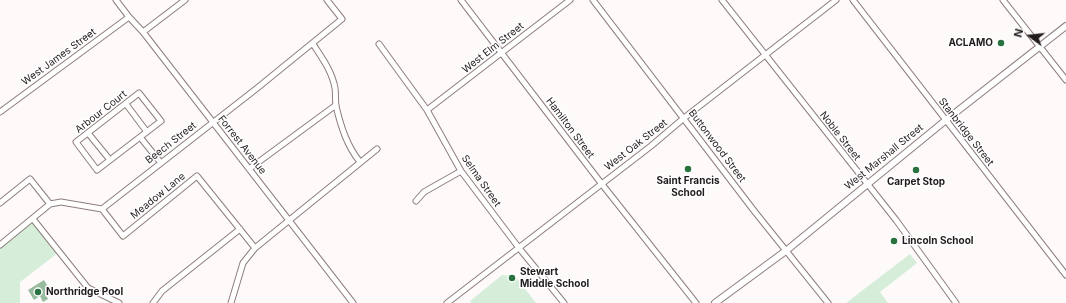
<!DOCTYPE html>
<style>
body{margin:0}
#map{position:relative;width:1066px;height:303px;overflow:hidden;background:#fefafa;font-family:Inter,sans-serif}
canvas{display:block}
.north{position:absolute;left:1010px;top:16px;width:40px;height:40px;-webkit-text-stroke:3px #fff;paint-order:stroke;rotate:285deg;font-size:11px;font-weight:700;line-height:16px;text-align:center;color:#211b1b}
.north::after{content:'';display:block;margin:auto;width:14px;height:18px;background:#211b1b;clip-path:polygon(50% 0,100% 100%,50% 72%,0 100%)}
</style>
<div id="map">
<canvas width="1066" height="303"></canvas>
<div class="north">N</div>
</div>
<script>
const context = document.querySelector('canvas').getContext('2d');
context.lineJoin = 'round';
function fillPath(path, color) { context.fillStyle = color; context.fill(path, 'evenodd'); }
function trace(path, color, width, dash) { context.strokeStyle = color; context.lineWidth = width; context.lineCap = dash ? 'butt' : 'round'; context.setLineDash(dash || []); context.stroke(path); }
function drawText(font, color, halo, rows, align = 'center') {
  context.font = font + ' Inter,sans-serif'; context.lineWidth = 3; context.setLineDash([]); context.textBaseline = 'middle'; context.strokeStyle = halo; context.fillStyle = color; for (const [text, x, y, turn = 0] of rows) {
    context.save(); context.translate(x, y); context.rotate((+turn || 0) * Math.PI / 180); context.textAlign = isNaN(turn) ? turn : align; if (halo) context.strokeText(text, 0, 0); context.fillText(text, 0, 0); context.restore();
  }
}
const green = new Path2D(`
 M33,219L59,252L20,282V303H0V245Z
 M910,254L917,263L880,292L888,303H846Z
 M502,275L515,276L536,303H471L470,301Z`);
const water = new Path2D(`
 M44,280L50,290L45,293L48,299L43,302L40,296L34,300L28,290Z`);
const minor = new Path2D(`
 M116,0L129,17L143,32L353,303
 M461,0L601,183L696,303
 M593,0L755,212L828,303
 M722,0L896,220L956,303
 M853,0L1066,275
 M1003,0L1066,80
 M143,32L185,0
 M313,44C322,58 332,71 335,88C336,94 335,100 336,106C341,127 347,146 360,162
 M379,44L427,110L461,171L519,248L564,303
 M139,93L161,121L97,170L76,142Z
 M126,104L147,132
 M427,110L570,0
 M0,112L129,17
 M88,133L110,160
 M140,137L161,163
 M249,169L336,105
 M416,201L424,192L461,171
 M0,203L30,179L50,204
 M102,209L123,236L197,176L255,248
 M33,219L88,288L119,303
 M0,245L50,204L61,202L102,209L256,89L342,19L327,0
 M153,303L162,291L240,229
 M231,303L243,263L255,248L377,149
 M447,303L651,146L684,118L836,0`);
const tertiary = new Path2D(`
 M715,303L787,250L946,120L1066,26`);
const markers = [
 [1001,43,4,"#29713e"],
 [688,169,4,"#29713e"],
 [916,170,4,"#29713e"],
 [894,241,4,"#29713e"],
 [512,278,4,"#29713e"],
 [38,292,4,"#29713e"]
];
const poiNames = [
 ["ACLAMO",993,43,"right"],
 ["Saint Francis",688,181,"center"],
 ["School",688,193,"center"],
 ["Carpet Stop",916,182,"center"],
 ["Lincoln School",902,241],
 ["Stewart",520,272],
 ["Middle School",520,284],
 ["Northridge Pool",46,292]
];
const streetNames = [
 ["West Elm Street",493,48,-38],
 ["West James Street",59,57,-36],
 ["Arbour Court",101,112,-38],
 ["Hamilton Street",570,128,53],
 ["Stanbridge Street",966,132,52],
 ["Noble Street",840,136,52],
 ["Beech Street",171,143,-38],
 ["Forrest Avenue",242,145,52],
 ["West Oak Street",636,145,-38],
 ["Buttonwood Street",717,146,53],
 ["West Marshall Street",884,157,-39],
 ["Selma Street",481,181,55],
 ["Meadow Lane",158,196,-39]
];
fillPath(green, '#d5edd9');
fillPath(water, '#98ba9e');
trace(minor, '#8e7e7d', 7);
trace(tertiary, '#8e7e7d', 8);
trace(minor, '#fff', 5);
trace(tertiary, '#fff', 6);
for (const [x, y, r, color] of markers) { const dot = new Path2D(); dot.arc(x, y, r, 0, 2 * Math.PI); context.fillStyle = color; context.fill(dot); trace(dot, '#fff', 1.5); }
drawText('bold 10px', '#211b1b', '#fff', poiNames, 'left');
drawText('10px', '#211b1b', '#fff', streetNames);
</script>
